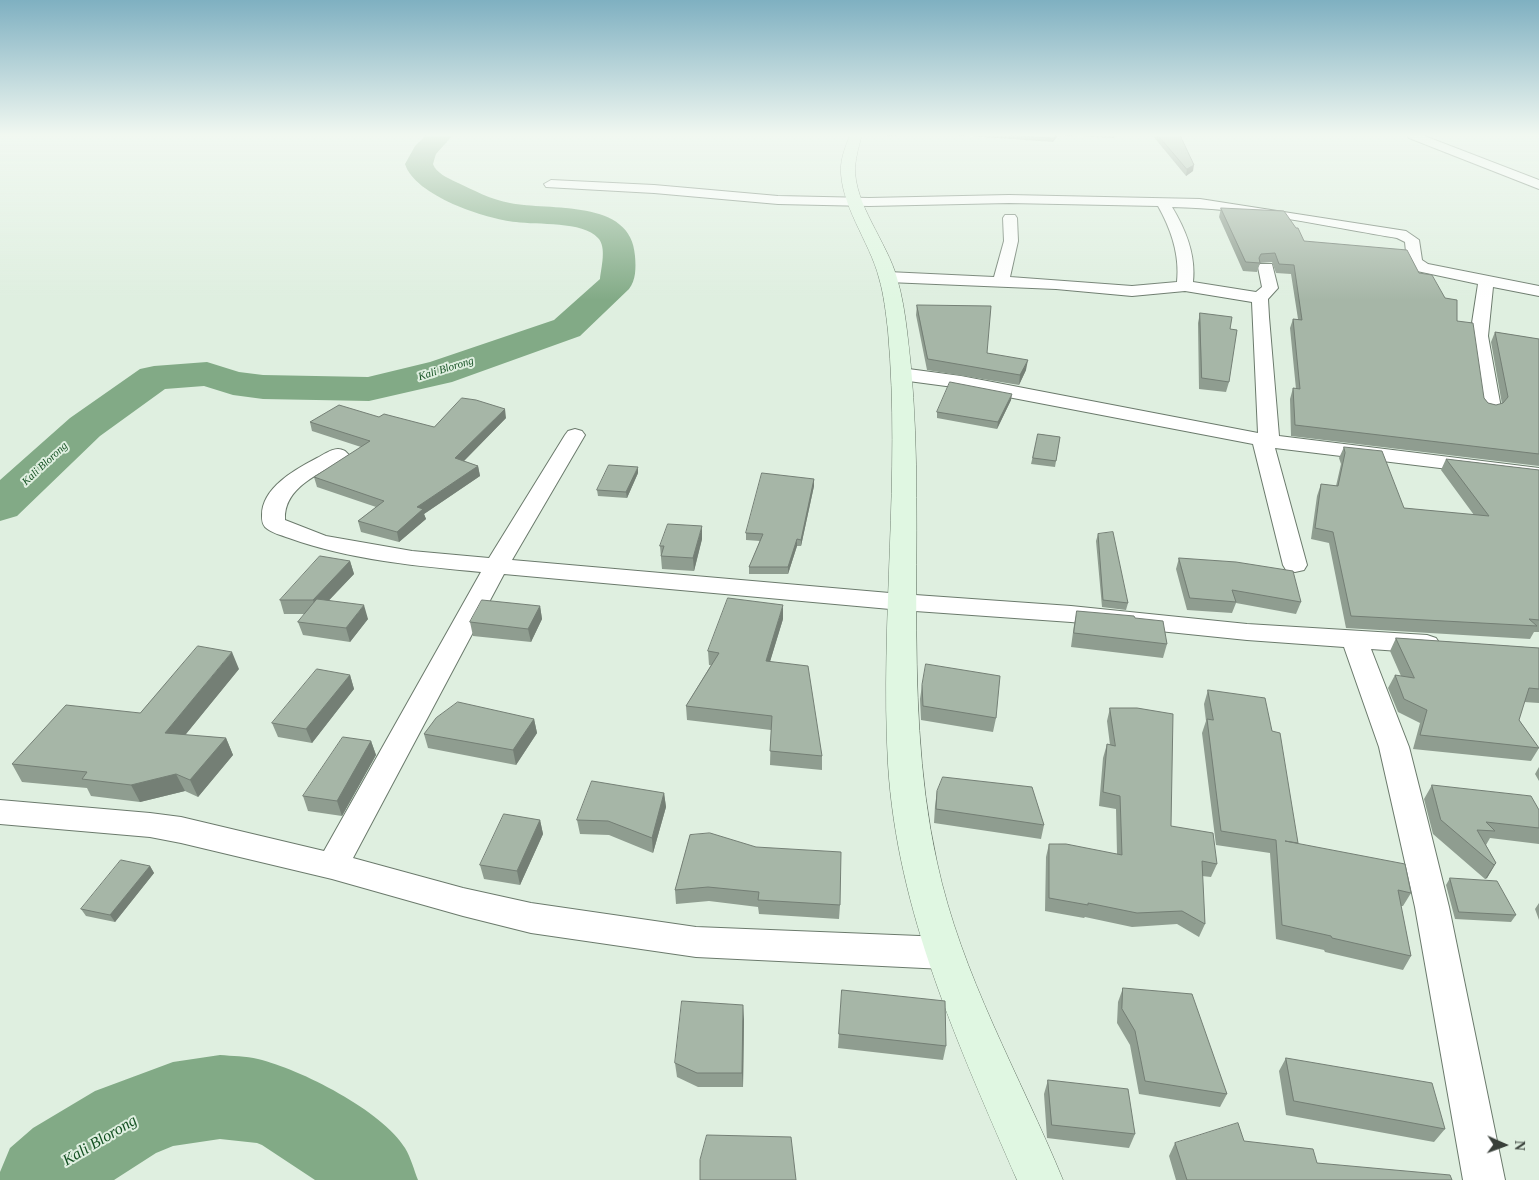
<!DOCTYPE html>
<style>
body{margin:0}
#map{position:relative;width:1539px;height:1180px;overflow:hidden;background:#dfefe0;font-family:Georgia,serif}
canvas{display:block}
.north{position:absolute;left:1479px;top:1120px;width:50px;height:50px;-webkit-text-stroke:4px #dfefe0;paint-order:stroke;rotate:92deg;font-size:14px;font-weight:700;line-height:20px;text-align:center;color:#383f39}
.north::after{content:'';display:block;margin:auto;width:18px;height:22px;background:#383f39;clip-path:polygon(50% 0,100% 100%,50% 72%,0 100%)}
</style>
<div id="map">
<canvas width="1539" height="1180"></canvas>
<div class="north">N</div>
</div>
<script>
const context = document.querySelector('canvas').getContext('2d');
context.lineJoin = 'round';
function fillPath(path, color) { context.fillStyle = color; context.fill(path, 'evenodd'); }
function trace(path, color, width, dash) { context.strokeStyle = color; context.lineWidth = width; context.lineCap = dash ? 'butt' : 'round'; context.setLineDash(dash || []); context.stroke(path); }
function drawText(font, color, halo, rows, align = 'center') {
  context.font = font + ' Georgia,serif'; context.lineWidth = 4; context.setLineDash([]); context.textBaseline = 'middle'; context.strokeStyle = halo; context.fillStyle = color; for (const [text, x, y, turn = 0] of rows) {
    context.save(); context.translate(x, y); context.rotate((+turn || 0) * Math.PI / 180); context.textAlign = isNaN(turn) ? turn : align; if (halo) context.strokeText(text, 0, 0); context.fillText(text, 0, 0); context.restore();
  }
}
const river = new Path2D(`
 M426,135H453L436,154L433,164C436,173 448,178 456,182C473,190 492,200 510,203C549,211 632,198 635,256C636,268 636,280 629,289L580,336L452,382L369,401L263,399L233,395L204,386L165,389L100,436L17,516L0,521V480L70,418L140,369L154,366L207,362L239,372L263,375L368,377L430,362L554,320L600,279C601,268 607,247 598,238C583,221 537,225 516,222C486,219 415,196 405,164L415,146Z
 M220,1055C232,1056 246,1056 258,1059C300,1069 383,1111 405,1148C411,1158 414,1170 418,1180H315L262,1145L257,1143L220,1139L173,1146L156,1153L114,1180H0V1172L10,1148L33,1128L95,1091L173,1062Z`);
const street = new Path2D(`
 M1407,135H1422L1539,180V189L1409,138Z
 M551,180L654,185L778,196L869,198L1009,195L1200,199L1406,231L1419,240L1422,260L1428,264L1539,286V296L1493,287L1488,336L1501,408L1498,412L1491,414L1484,412L1481,408L1470,336L1478,284L1417,271L1407,262L1405,242L1397,238C1323,226 1248,208 1172,207C1186,230 1196,255 1193,282L1256,292L1262,287L1258,267L1260,264H1272L1278,288L1268,299L1269,317L1279,436L1539,468V480L1275,448L1307,565L1304,570L1295,572L1286,570L1283,565L1253,444L961,388L901,380L894,378L892,374L894,370L901,368L961,376L1258,433L1252,302L1185,291L1132,296L1056,289L888,282L882,280L880,277L882,274L888,272L994,277L1004,241L1003,218L1005,215H1015L1017,218L1018,241L1010,277L1132,286L1177,282C1180,255 1171,229 1158,206L1009,203L869,206L778,204L654,193L546,187L544,184Z
 M575,429L582,431L585,435L512,560L901,594L1071,606L1247,624L1427,635L1436,638L1440,644L1436,650L1427,653L1371,649L1409,747L1428,822L1449,907L1505,1180H1463L1415,907L1396,822L1379,747L1344,647L1247,640L1071,622L901,610L504,574L353,858L463,888L531,903L696,927L944,937L957,942L962,953L957,964L944,969L696,957L531,933L463,916L332,879L181,843L150,837L0,824V800L150,813L181,817L324,851L481,572C417,566 350,560 289,538C281,535 271,533 265,527C262,523 262,520 262,516C261,488 296,469 317,458C323,455 331,449 338,449C341,449 343,450 345,451L349,455L345,459C321,473 283,487 285,520L326,536L412,551L489,558L565,435L568,431Z`);
const secondary = new Path2D(`
 M850,135H862C859,145 856,156 855,167C854,204 887,242 897,278C902,295 905,314 907,331C930,508 899,688 937,862C961,975 1020,1075 1063,1180H1017C959,1046 897,912 888,764C880,620 901,476 888,331C886,314 884,295 879,278C870,242 839,204 841,166C842,155 846,145 850,135Z`);
const wall = new Path2D(`
 M882,135H896L895,136Z
 M954,135H1115L1114,138L1058,135L1053,142Z
 M1152,135H1180L1193,171L1186,176Z
 M1221,208L1304,241L1419,273L1457,321L1484,398L1488,403L1496,405L1502,404L1491,342L1495,332L1539,339V466L1291,436L1290,399L1293,388L1296,389L1290,328L1293,319H1298L1291,274L1276,273L1272,262L1260,263L1257,272L1243,271L1219,217Z
 M917,305L987,353L1026,370L1019,385L927,370L916,315Z
 M1200,313L1230,329L1229,382L1226,392L1199,389L1198,323Z
 M1011,400L997,429L937,418V412Z
 M379,417L434,427L506,418L464,461L478,466L480,476L424,514L426,519L399,542L361,532L358,521L376,507L317,487L314,477L361,447L312,431L310,422Z
 M1038,434L1060,437L1055,467L1031,464Z
 M1344,447L1404,508L1474,515L1441,470L1446,459L1539,470V632H1534L1530,639L1346,628L1329,543L1311,539L1317,496L1321,484L1336,486L1341,464L1339,458Z
 M638,473L627,498L598,496L597,490Z
 M814,479V486L801,546H797L788,574H749V567L760,541L746,540V533Z
 M1098,534L1128,603L1126,610L1102,607L1096,541Z
 M702,539L694,571L662,569L660,546Z
 M1179,558L1301,602L1296,614L1236,603L1232,613L1187,610L1176,569Z
 M350,561L354,574L329,600L368,619L350,642L303,635L298,622L305,614H284L280,600Z
 M540,606L542,619L531,642L473,636L470,622Z
 M1077,611L1135,618L1167,644L1163,658L1071,647L1074,625Z
 M783,619L770,661L822,756V770L770,765L771,730L687,720L686,706L711,665H709L708,651Z
 M1396,638L1539,648V703L1524,702L1519,720L1539,748L1531,761L1413,749L1420,723L1398,712L1388,688L1395,675L1401,676L1390,651Z
 M239,669L185,735L226,738L233,755L198,797L185,791L140,802L91,796L87,788L22,782L12,764L140,713Z
 M350,675L354,689L312,743L278,737L272,723Z
 M922,685L996,718L993,732L921,720L920,699Z
 M1208,690L1272,731L1298,844L1411,893L1403,906H1401L1411,956L1403,970L1325,952L1324,950L1276,939L1270,853L1216,845L1202,733L1206,721L1204,704Z
 M1110,708L1171,826L1217,864L1211,877L1202,876L1205,924L1199,937L1177,924L1132,927L1085,917L1084,918L1045,911L1046,857L1049,844L1117,854L1116,809L1099,806L1103,758L1107,744L1110,745L1107,721Z
 M534,719L537,733L516,765L428,748L424,734Z
 M371,741L376,755L342,816L308,811L303,796Z
 M1539,767V781L1535,774Z
 M1432,785L1539,810V844L1490,838L1486,845L1496,863L1487,878L1485,879L1433,834L1424,799Z
 M937,791L1044,825L1041,839L934,823L935,806Z
 M664,793L666,807L653,853L609,835L580,834L577,820Z
 M540,820L543,834L520,885L484,879L480,865Z
 M690,835L840,905L839,919L759,914L758,907L709,901L676,904L675,890Z
 M150,866L154,873L115,922L86,916L81,909Z
 M1450,878L1516,915L1511,922L1455,919L1446,885Z
 M1539,903V920L1535,909Z
 M1123,988L1227,1094L1220,1107L1139,1094L1130,1045L1117,1023L1118,1002Z
 M842,990L946,1046L943,1060L838,1048Z
 M744,1019L743,1087H698L677,1077L675,1063Z
 M1286,1058L1445,1129L1434,1142L1286,1115L1279,1071Z
 M1048,1080L1135,1134L1129,1148L1047,1138L1044,1094Z
 M1244,1141L1317,1163L1452,1180H1176L1169,1156L1175,1143Z`);
const shadedWall = new Path2D(`
 M1056,135H1058L1053,142L1054,138Z
 M1194,165L1193,171L1186,176L1187,169Z
 M1028,360L1026,370L1019,385L1020,375Z
 M1012,394L1011,400L997,429L998,422Z
 M505,409L506,418L457,468L455,458Z
 M478,466L480,476L424,514L426,519L399,542L397,532L417,507Z
 M638,467V473L627,498L626,492Z
 M814,479V486L801,546V540Z
 M702,526V539L694,571L693,558Z
 M797,539V546L788,574V567Z
 M350,561L354,574L317,613L313,600Z
 M364,605L368,619L350,642L346,628Z
 M783,605V619L766,675V661Z
 M540,606L542,619L531,642L528,629Z
 M232,652L239,669L173,750L165,733Z
 M350,675L354,689L312,743L306,729Z
 M534,719L537,733L516,765L513,750Z
 M226,738L233,755L198,797L190,780Z
 M371,741L376,755L342,816L337,801Z
 M176,774L185,791L140,802L131,785Z
 M664,793L666,807L653,853L652,838Z
 M540,820L543,834L520,885L517,871Z
 M1496,863L1487,878L1485,879L1494,865Z
 M150,866L154,873L115,922L110,915Z
 M743,1005L744,1019L743,1087L742,1073Z`);
const building = new Path2D(`
 M1008,135H1056L1054,138Z
 M1158,135H1180L1194,165L1187,169Z
 M1221,208L1284,211L1296,228H1298L1304,241L1407,250L1419,273L1432,275L1445,298L1457,300V321L1473,323L1484,398L1488,403L1496,405L1503,403L1508,397L1495,332L1539,339V454L1295,425L1293,388L1300,389L1293,319L1302,320L1294,265L1279,264L1275,253L1261,254L1259,258L1260,263L1246,262Z
 M917,305L991,306L987,353L1028,360L1020,375L928,359Z
 M1200,313L1232,317L1230,329L1237,330L1229,382L1202,378Z
 M950,382L1012,394L998,422L937,412Z
 M462,398L476,400L505,409L455,458L478,466L417,507L423,509L397,532L358,521L384,501L314,477L370,441L310,422L339,405L379,417L384,414L434,427Z
 M1038,434L1060,437L1056,461L1033,458Z
 M1344,447L1382,451L1404,508L1489,516L1446,459L1539,470V620L1529,619L1537,626L1351,616L1333,532L1315,528L1321,484L1338,486L1345,453Z
 M609,465L638,467L626,492L597,490Z
 M762,473L814,479L801,540L797,539L788,567H749L763,534L746,533Z
 M668,524L702,526L693,558L661,556L664,546H660Z
 M1113,532L1128,603L1103,600L1098,534Z
 M320,556L350,561L313,600H280Z
 M1179,558L1236,562L1293,571L1301,602L1232,590L1236,602L1190,598Z
 M728,598L783,605L766,661L808,666L822,756L770,751L772,716L686,706L719,653L708,651Z
 M317,599L364,605L346,628L298,622Z
 M482,600L540,606L528,629L470,622Z
 M1077,611L1134,616L1135,618L1163,621L1167,644L1074,633Z
 M1396,638L1539,648V689L1529,688L1519,720L1539,748L1420,735L1427,710L1404,699L1395,675L1414,678Z
 M198,646L232,652L165,733L226,738L190,780L176,774L131,785L82,779L87,772L12,764L66,705L140,713Z
 M926,664L1000,676L996,718L923,706L922,685Z
 M317,669L350,675L306,729L272,723Z
 M1208,690L1265,698L1272,731L1280,733L1298,843L1285,841L1405,864L1411,893L1398,890L1411,956L1332,938L1331,936L1282,925L1276,840L1221,831L1207,719L1213,720Z
 M458,702L534,719L513,750L424,734L436,718Z
 M1110,708H1137L1173,714L1171,826L1213,833L1217,864L1202,861L1205,924L1182,911L1137,913L1088,903V905L1049,898V844H1066L1122,855L1120,796L1103,792L1107,744L1115,746Z
 M343,737L371,741L337,801L303,796Z
 M943,777L1032,787L1044,825L936,809L937,791Z
 M592,781L664,793L652,838L608,821L577,820Z
 M1432,785L1531,796L1539,810V828L1486,822L1495,831L1477,830L1496,863L1494,865L1441,820Z
 M504,814L540,820L517,871L480,865Z
 M710,833L756,847L841,852L840,905L758,900L759,892L708,887L675,890L690,835Z
 M121,860L150,866L110,915L81,909Z
 M1450,878L1497,881L1516,915L1459,912Z
 M1123,988L1192,994L1227,1094L1145,1081L1135,1031L1122,1009Z
 M842,990L945,1001L946,1046L839,1034Z
 M682,1001L743,1005L742,1073H697L675,1063Z
 M1286,1058L1432,1083L1445,1129L1294,1101Z
 M1048,1080L1128,1089L1135,1134L1052,1125Z
 M1238,1123L1244,1141L1313,1149L1317,1163L1450,1175L1452,1180H1187L1175,1143Z
 M707,1135L791,1137L796,1180H700V1160Z`);
const farWaternames = [
 ["Kali Blorong",446,369,-17],
 ["Kali Blorong",45,464,-43]
];
const nearWaternames = [
 ["Kali Blorong",100,1141,-31]
];
fillPath(river, '#82aa86');
trace(street, '#6b7a6c', 2);
trace(secondary, '#6b7a6c', 1);
fillPath(street, '#fff');
fillPath(secondary, '#e0f7e2');
fillPath(wall, '#8f9d90');
fillPath(shadedWall, '#747f75');
fillPath(building, '#a6b6a7');
trace(building, '#747f75', 1);
const sky = context.createLinearGradient(0, 0, 0, 300);
sky.addColorStop(0, '#7fb0c1');
sky.addColorStop(0.45, '#f1f8f1');
sky.addColorStop(1, '#f1f8f100');
context.fillStyle = sky;
context.fillRect(0, 0, 1539, 300);
drawText('italic 11px', '#145122', '#dfefe0', farWaternames);
drawText('italic 16px', '#145122', '#dfefe0', nearWaternames);
</script>
